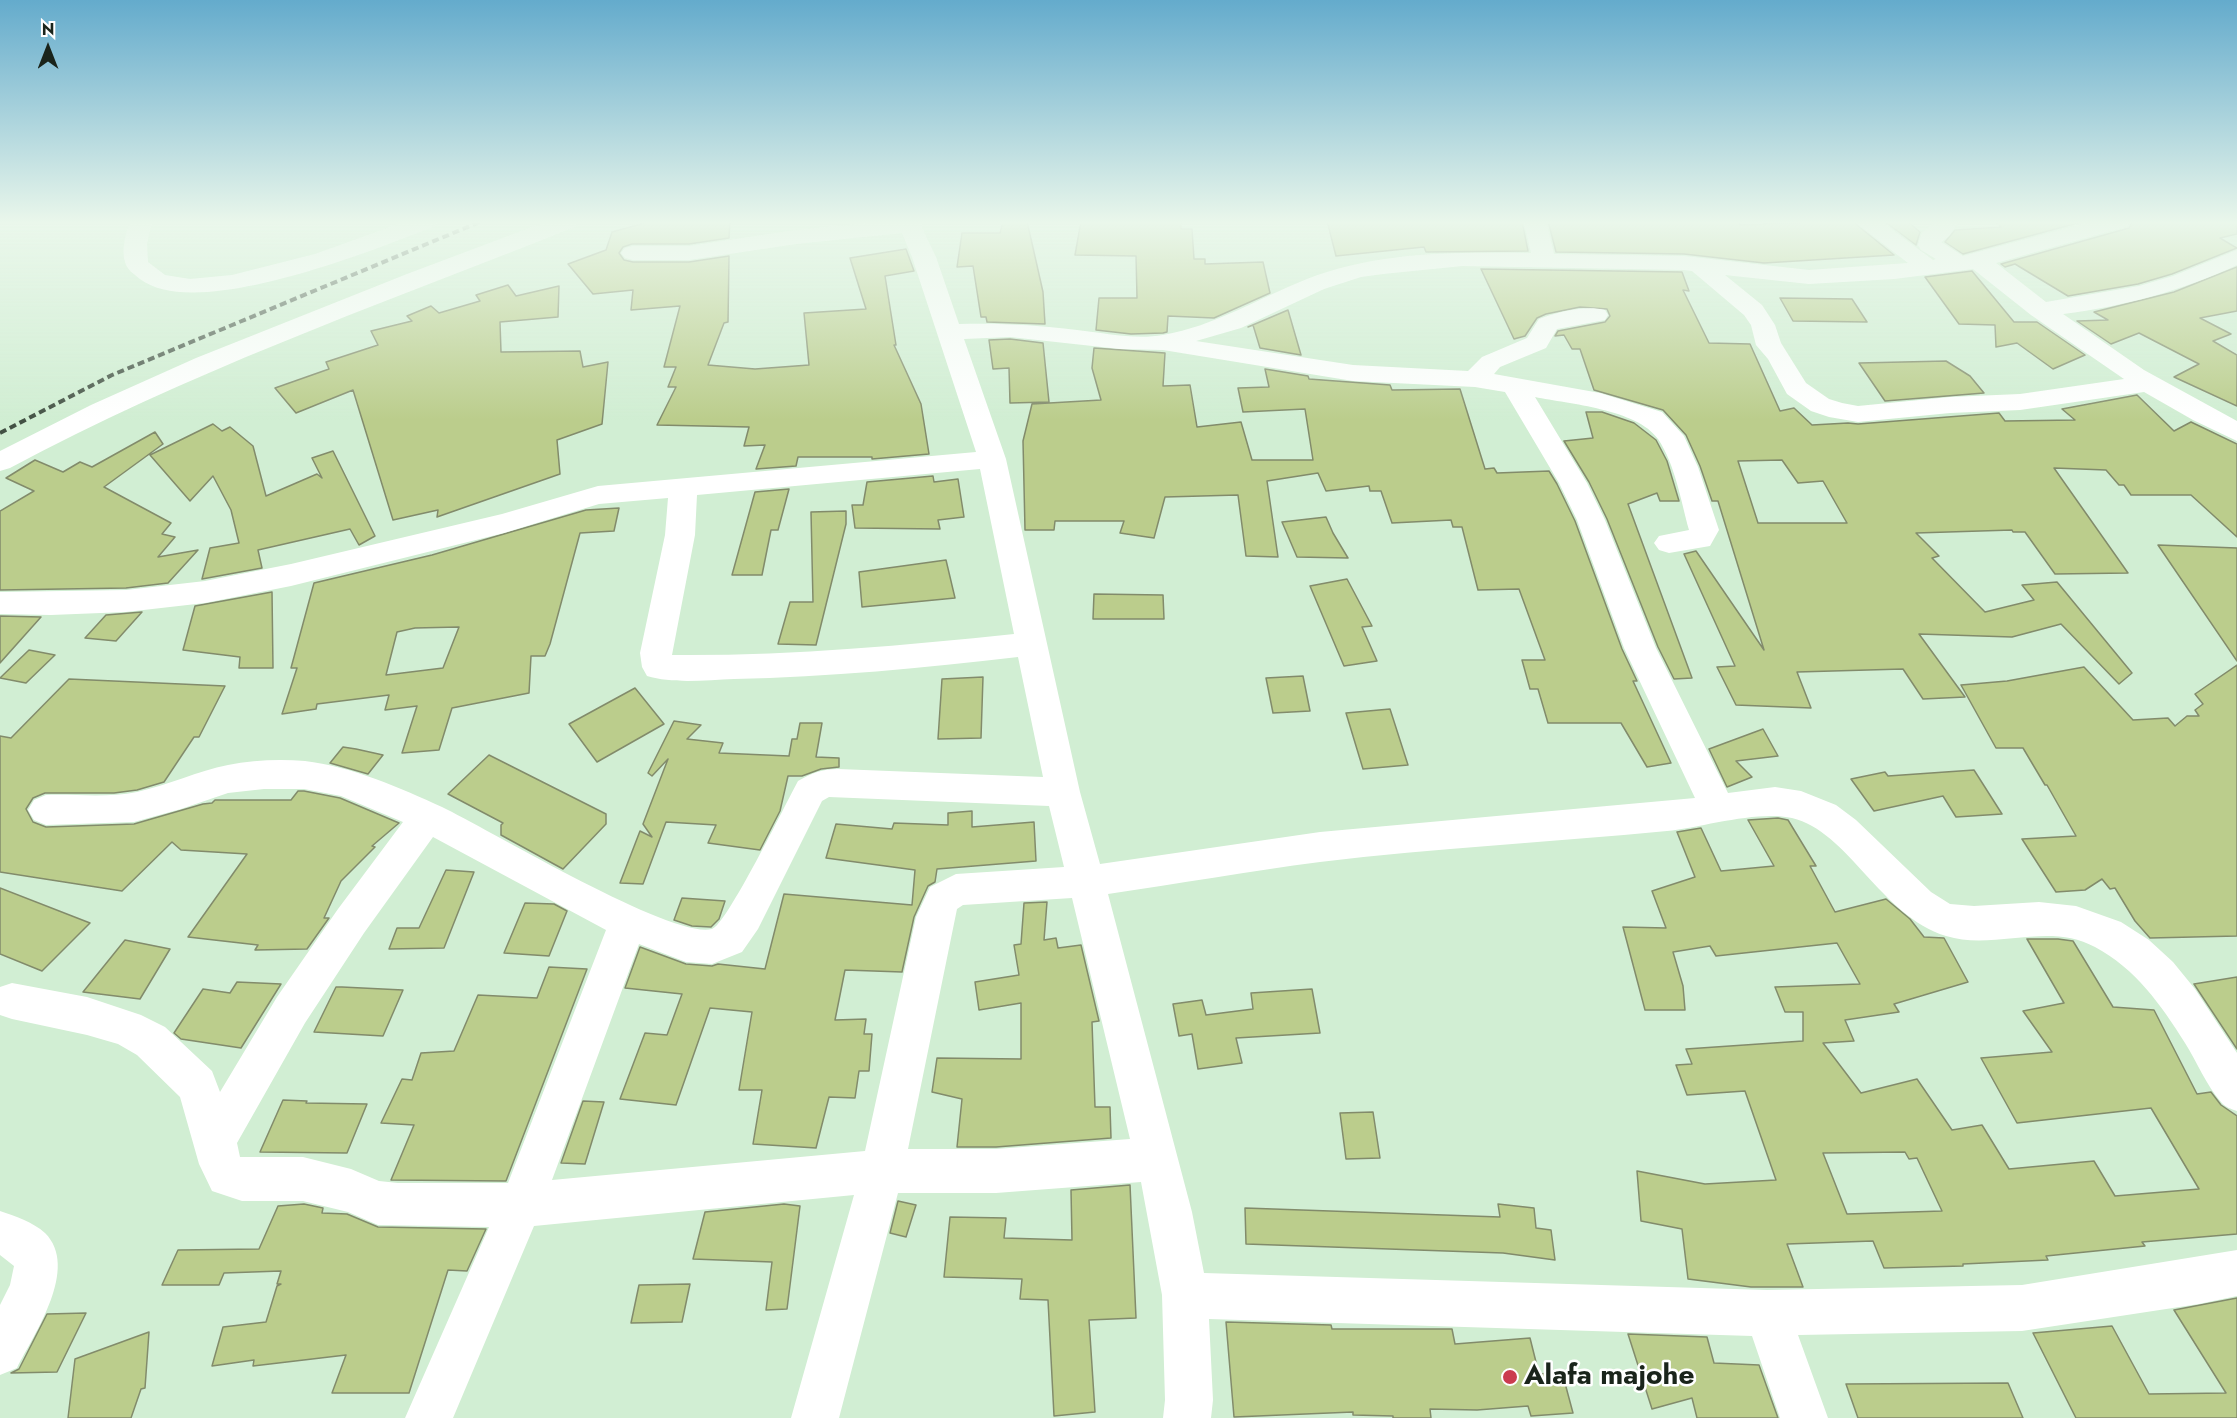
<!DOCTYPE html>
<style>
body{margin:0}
#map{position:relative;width:2237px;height:1418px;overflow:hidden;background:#d1eed3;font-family:Jost,sans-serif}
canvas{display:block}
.north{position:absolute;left:18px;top:18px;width:60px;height:60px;-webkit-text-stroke:4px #fff;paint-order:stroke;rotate:0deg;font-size:16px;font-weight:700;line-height:24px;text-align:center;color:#1a241b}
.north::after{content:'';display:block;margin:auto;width:21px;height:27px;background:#1a241b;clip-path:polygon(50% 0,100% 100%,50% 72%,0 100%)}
</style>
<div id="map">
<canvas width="2237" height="1418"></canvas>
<div class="north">N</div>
</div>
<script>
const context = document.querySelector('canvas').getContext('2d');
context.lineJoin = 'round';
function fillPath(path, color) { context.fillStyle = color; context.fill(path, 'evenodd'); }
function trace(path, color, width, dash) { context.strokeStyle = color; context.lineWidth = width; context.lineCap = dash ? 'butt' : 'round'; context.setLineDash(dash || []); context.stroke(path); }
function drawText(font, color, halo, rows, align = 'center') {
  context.font = font + ' Jost,sans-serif'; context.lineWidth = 5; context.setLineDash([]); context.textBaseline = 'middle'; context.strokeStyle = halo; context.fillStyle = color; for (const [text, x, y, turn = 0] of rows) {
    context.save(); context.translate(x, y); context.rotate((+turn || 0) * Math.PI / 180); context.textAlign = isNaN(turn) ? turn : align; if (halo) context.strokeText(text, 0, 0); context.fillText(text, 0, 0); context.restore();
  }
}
const building = new Path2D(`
 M652,221H730L729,238L689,244H632L623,247L619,253L624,260L633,262H689L729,256L728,322L724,323L708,365L755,369L809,365L804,313L866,309L850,258L906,249L914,271L885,276L896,345H894L921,404L929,454L872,459V457H798L796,466L756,469L765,445L744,446L749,427L657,425L676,387H668L676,367H664L680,306L631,310L633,290L593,294L568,264L606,250L612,232Z
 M1003,221H1027L1043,292L1045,324L987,322L986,317H981L973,266L957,267L962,233H1000Z
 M1081,221H1181V229H1192L1194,259H1205V264L1263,262L1270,293L1214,318L1168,316L1167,332L1163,333L1131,334L1096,330L1099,298H1137L1136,256L1075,255Z
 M1327,221H1522L1528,251L1426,252L1424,247L1336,256Z
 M1548,221H1738L1740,225L1852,221L1894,255L1764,263L1684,254L1556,252Z
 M1884,221H1907L1920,232L1916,245Z
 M1995,221H2085L1963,254L1945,242L1955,230L2001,227Z
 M2133,221H2237V234L2220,238L2237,248L2172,274L2138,284L2068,296L2015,264L2005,267L2001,264L2129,228Z
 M2237,267V311L2200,318L2231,334L2213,341L2237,355V406L2174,377L2199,364L2139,333L2111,344L2077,321L2108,320L2094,312L2174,292Z
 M1481,269L1682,272L1689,291L1683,290L1709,343L1750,344L1780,411L1794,408L1812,425L1848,423L1858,424L1999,413L2005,421L2075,420L2062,409L2137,395L2174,431L2191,422L2237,444V537L2191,495H2131L2124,485H2119L2106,470L2054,468L2128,573L2055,574L2025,532H2013L2012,530L1916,533L1939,556L1932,558L1985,612L2034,600L2022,585L2057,582L2132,673L2119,684L2061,624L2012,637L1919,634L1965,697L1923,699L1903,669L1797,672L1811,708L1736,705L1717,667L1735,666L1684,554L1696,551L1764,650L1718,501H1712L1700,466L1686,435L1663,410L1594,390L1580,349H1572L1564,335L1555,336L1558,331L1605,322L1610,316L1607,309L1580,307L1546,314L1537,318L1525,336L1514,339ZM1782,460L1798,483L1823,481L1847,523H1758L1738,461Z
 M1972,271L2014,322H2037L2085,355L2053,369L2017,343L1996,347L1995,325L1959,324L1925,277Z
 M508,285L516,296L559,286L558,317L500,322L501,352L580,351L583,367L608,362L602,424L557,440L560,474L437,517L438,510L393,520L353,390L296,413L275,388L329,369L326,362L378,345L371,331L412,321L407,316L431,306L439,313L480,301L476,295Z
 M1780,298L1852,299L1867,322L1793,321Z
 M1288,310L1301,355L1260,348L1253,325L1248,327Z
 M1010,339L1043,343L1049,402L1010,403L1009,368L993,369L989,340Z
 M1094,348L1165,353L1163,386L1190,385L1197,427L1241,422L1252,460H1313L1305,409L1243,412L1238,388L1269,387L1265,369L1308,376L1309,379L1390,385L1392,390L1460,389L1485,469L1494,468L1497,473L1549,471L1557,484L1575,521L1622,649L1637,681H1633L1671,763L1647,767L1621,723H1548L1538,689H1530L1522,660H1545L1519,589L1478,590L1462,527H1453L1451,520L1392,523L1381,491H1370L1369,486L1326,491L1318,473L1267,481L1278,557L1246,556L1238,495L1165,497L1154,538L1120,533L1124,521H1055L1054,530H1025L1023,441L1032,404L1101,400L1092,368Z
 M1946,361L1970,376L1984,393L1885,401L1859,363Z
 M1586,412H1602L1634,423L1656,440L1667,461L1679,501H1660L1657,493L1628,504L1692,678L1674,679L1658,647L1607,519L1589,482L1564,441L1593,438Z
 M213,424L222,431L230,427L253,446L266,496L317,474L322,478L312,458L333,451L375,536L359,545L350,529L258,550L262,568L202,579L210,548L239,543L231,510L213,476L190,501L150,455Z
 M155,432L163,444L104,487L171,523L162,534L175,537L158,557L198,550L168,583L126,588L0,590V511L34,491L6,478L35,460L63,472L80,462L92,467Z
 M933,476L934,482L958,479L964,517L938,520L940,529L855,528L852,505H863L867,482Z
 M789,489L778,530H771L762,575H732L755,492Z
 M619,508L614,531L580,533L550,644L545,656H531L529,693L452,708L439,750L402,753L417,706L385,710L389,695L317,704L316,709L282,714L297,668H291L314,583L432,555L586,510ZM459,627L443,668L386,675L397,632L415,628Z
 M846,511V524L816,645L778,644L790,602H813L811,512Z
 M1326,517L1333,533L1348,558L1297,557L1282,522Z
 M2158,545L2237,548V661Z
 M946,560L955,598L862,607L859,572Z
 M1347,579L1372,626L1362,627L1377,661L1344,666L1310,586Z
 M272,592L273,668H239L240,657L183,650L195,606Z
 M1094,594L1163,595L1164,619H1093Z
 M142,612L116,641L85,638L106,615Z
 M0,616L41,617L0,663Z
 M29,650L55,655L26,683L0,678Z
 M2237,665V936L2150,938L2135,921L2115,888L2110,889L2102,879L2085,890L2056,892L2022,839L2076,836L2047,785H2045L2023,748H1996L1961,685L2007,681L2084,667L2133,720L2168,718L2175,726L2187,716H2199L2195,710L2203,704L2195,694Z
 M1303,676L1310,711L1273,713L1266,678Z
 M983,677L981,738L938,739L942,679Z
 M69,679L225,686L199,737H194L164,782L137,790L114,793H45L33,798L26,809L33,822L46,827L134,824L203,804L212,803L215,800H291L298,791H304L340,798L399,823L372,846L375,847L341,881L324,918H329L307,949L255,950L258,945L188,937L247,854L181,850L172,842L122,891L0,872V736L11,738Z
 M635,688L664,724L597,762L569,724Z
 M1390,709L1408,765L1363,769L1346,713Z
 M674,721L701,725L687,739L723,743L719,753L789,756L792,739H797L800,723H822L816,757L839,758V767L821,769L802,776H788L780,811L760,850L708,843L716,825L666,822L643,884L620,883L640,831L652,837L643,824L668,759L652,776L648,773Z
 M1763,729L1778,756L1736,761L1752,777L1727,787L1709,749Z
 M343,747L356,749L383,755L368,774L330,763Z
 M489,755L606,814V824L563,869L501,835V825L503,823L448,794Z
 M1974,770L2002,814L1956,817L1943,796L1874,811L1851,779L1885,772L1888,776Z
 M972,811V827L1034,822L1036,861L937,869L935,882L928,886L914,917L902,972L845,970L835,1020L866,1019L864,1034H872L869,1071H859L855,1098L829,1097L816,1148L753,1144L762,1090H739L752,1012L710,1008L676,1105L620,1099L645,1033L667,1035L682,994L625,988L640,947L686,964L712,966L718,964L765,969L784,894L912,905L915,870L826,858L836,824L892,829L894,823L948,825V813Z
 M1778,818L1788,820L1816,866H1810L1835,912L1886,899L1910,919L1924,937L1944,938L1968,982L1894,1004L1899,1012L1845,1020L1854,1041L1823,1043L1861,1093L1917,1079L1952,1130L1982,1125L2009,1169L2094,1161L2115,1196L2199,1189L2151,1108L2017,1123L1981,1058L2052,1052L2023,1011L2064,1003L2027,939H2058L2073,941L2113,1007L2154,1010L2197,1094L2211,1092L2221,1105L2237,1116V1234L2142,1242L2145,1246L2046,1256L2048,1260L1963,1264V1266L1884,1268L1873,1241L1787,1244L1803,1287H1751L1688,1279L1682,1229L1641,1221L1637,1171L1705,1184L1776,1180L1745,1091L1687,1095L1676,1065L1692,1064L1686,1049L1803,1041V1012H1785L1775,987L1860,984L1837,943L1716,956L1710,946L1673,952L1683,986L1685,1010H1645L1623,927L1666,928L1652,891L1695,877L1677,832L1701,828L1721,871L1774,866L1748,820ZM1905,1152L1909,1159L1917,1158L1942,1211L1847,1214L1823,1153Z
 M446,870L474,872L444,948L389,949L397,928H419Z
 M0,888L90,923L42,971L0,954Z
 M682,898L725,901L719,919L711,927L692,926L674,920Z
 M1047,902L1044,940L1056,938L1058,948L1081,945L1099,1021L1092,1022L1095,1107H1110L1111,1138L996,1147H957L962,1099L932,1092L937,1058L1021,1059V1003L979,1010L975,982L1019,975L1014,945L1021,944L1024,903Z
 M525,903L554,904L567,911L549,956L504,953Z
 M125,940L170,949L140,999L83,992Z
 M549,967L587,969L506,1181L391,1180L414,1125L381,1123L402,1079L412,1080L421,1053L454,1051L478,995L537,998Z
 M2237,977V1049L2194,984Z
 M237,982L281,984L241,1048L181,1039L174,1033L203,989L230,993Z
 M336,987H342L403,990L383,1036L314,1032Z
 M1312,989L1320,1033L1236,1038L1242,1063L1198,1069L1192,1034L1179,1036L1173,1004L1202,1000L1206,1015L1253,1009L1251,993Z
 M283,1100L307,1101L306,1103L367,1104L347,1153L260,1152Z
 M583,1101L604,1102L585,1164L561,1163Z
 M1373,1112L1380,1158L1346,1159L1340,1113Z
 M1130,1185L1136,1318L1089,1320L1095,1412L1054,1416L1048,1300L1020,1299L1022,1279L944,1277L950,1217L1006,1218L1004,1238L1072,1240L1071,1190Z
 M898,1201L916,1205L906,1237L890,1233Z
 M304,1204L323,1208L322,1213L347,1214L378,1227L486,1229L467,1271L448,1270L409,1393H332L346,1355L253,1366L254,1360L212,1366L223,1327L266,1322L277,1286L281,1284H277L281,1271L224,1273L219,1285H162L178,1250L259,1249L278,1206Z
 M784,1204L800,1206L787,1309L766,1310L772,1262L693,1259L705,1212Z
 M1498,1204L1534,1208L1536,1228L1551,1230L1555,1260L1503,1253L1246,1244L1245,1208L1500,1217Z
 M690,1284L682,1322L631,1323L639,1285Z
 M2237,1298V1418H2076L2033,1333L2112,1326L2149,1394L2226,1393L2174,1310Z
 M86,1313L57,1372L11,1373L19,1369L47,1314Z
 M1226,1322L1331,1325L1332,1329H1452L1455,1344L1530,1338L1539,1374L1562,1372L1573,1413L1531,1416L1528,1406L1477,1410L1430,1409L1431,1418H1393V1416L1353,1415V1412L1234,1417Z
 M149,1332L145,1388L141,1389L131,1418H68L75,1359Z
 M1628,1334L1707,1337L1714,1363L1759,1365L1778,1418H1697L1692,1398L1652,1409Z
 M2008,1383L2023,1418H1858L1846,1384Z`);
const street = new Path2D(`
 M130,221H152L147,244L148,262L165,275L190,279L232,275L315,254L407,221H438L435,226C374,250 196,322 140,279C134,274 127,270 125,262C121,249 126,234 130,221Z
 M548,221H579L576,226L557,234C372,307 185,374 10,468L0,471V451L91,405L196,358L407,274Z
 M890,221H922L921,226L936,257L959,324C1001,323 1035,325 1077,330C1104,333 1136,340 1163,335C1215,326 1259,298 1307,279C1377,251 1457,252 1531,253L1524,221H1546L1554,254L1684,256L1809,270L1908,263L1854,221H1880L1933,260L1936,259L1921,250L1918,245L1922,233L1937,221H1959L1949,236L1941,242L1963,256L2094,221H2131L2128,226L1996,263L2046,302L2139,286L2173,276L2237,250V265C2181,291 2125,306 2063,314L2144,370L2237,421V441L2193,420L2144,392L2020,410L1950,413L1858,422L1829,417L1811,411L1787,394L1768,359L1756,345L1751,325L1744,315L1692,271L1684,270L1462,266L1383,274L1361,277L1324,289L1241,328L1196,341L1353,365L1468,371L1482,357L1527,338L1539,319C1558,312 1585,305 1605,310L1608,315L1605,320L1557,329L1546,348L1500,367L1494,374L1600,393L1662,412L1684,436L1698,467L1719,530L1710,546L1669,553L1659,550L1654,543L1659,536L1689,530C1681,501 1675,464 1658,439C1637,409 1569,404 1535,397L1587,483L1605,520L1656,648L1728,793L1775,787L1801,791L1836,805L1856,820L1931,892L1950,904L1974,906L2039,902L2076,906L2121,922L2149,940L2173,962L2195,989L2237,1053V1111C2231,1109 2225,1107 2221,1102C2206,1085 2197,1062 2185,1043C2162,1006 2135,968 2095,947C2048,921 1994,951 1946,936C1881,916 1848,831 1792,818C1758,810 1703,827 1667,831C1552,842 1436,848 1320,862C1249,871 1178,884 1108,894L1192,1212L1204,1273L1767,1290L2022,1285L2237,1250V1296L2199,1304L2022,1331L1798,1335L1828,1418H1780L1752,1336L1209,1319L1213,1400L1211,1418H1163L1165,1400L1162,1295L1141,1182L996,1193H898L839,1418H791L854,1195L534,1226L453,1418H405L489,1227L378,1225L348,1212L303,1201H242L212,1191L199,1164L180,1097L137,1055L118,1044L87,1035L12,1019L0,1015V987L12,983L87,997L141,1015L165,1027L212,1071L220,1092L277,997L338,909L403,822L341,796L304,789H264L228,793L181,809L134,822L46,825L34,820L28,810L34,800L46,795C75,794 108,798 137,792C168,785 198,771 228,765C252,760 280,759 305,761C350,766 401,788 442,807C488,829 673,940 712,929C726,926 787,801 798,781C812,773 822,769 838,769L1043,777L1018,657C924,668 829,677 734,679C706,680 673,684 647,676L642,667L640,653L665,535L668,498L599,504L504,533L291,586L205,603L126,612L51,615L0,614V592L126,590L205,581L291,564L502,514L598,486L976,452L912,257L902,233L796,244L689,260H633L625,258L621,253L625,248L633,246H689L796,230ZM1973,269L2031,315L2124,379L2020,394L1950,397L1858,406L1842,403L1829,399L1806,383L1781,343L1775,325L1762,305L1725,275L1809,284L1894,279ZM1010,337L1120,349L1163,350L1353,381L1475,387L1505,392L1559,483L1577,520L1624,648L1695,798L1320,832L1100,864L1080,792L1006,459L964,339ZM980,469L1014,634C900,646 786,656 672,655L695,535L697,495ZM829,797L1049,806L1064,867L956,874L930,887L916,917L865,1151L552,1180L639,944L686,962L712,964L742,952L758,929L822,801ZM433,837L606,930L508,1183H398L379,1181L351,1169L303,1157H240L237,1143L305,1023L364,933ZM1072,898L1130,1139L996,1149H908L957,909L963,905Z
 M0,1211C15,1216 33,1222 45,1233C80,1268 34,1334 17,1368L0,1375V1305L10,1285L14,1266L0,1255Z`);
const rail = new Path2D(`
 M0,433L112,375L482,221`);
const markers = [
 [1510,1377,8,"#cb3b4f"]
];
const nearPoinames = [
 ["Alafa majohe",1524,1377]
];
fillPath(building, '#bbcd8c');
trace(building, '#828b6b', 1.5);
fillPath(street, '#fff');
trace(rail, '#435144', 4, [7, 4]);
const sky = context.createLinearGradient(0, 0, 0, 420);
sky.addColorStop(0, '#64abcc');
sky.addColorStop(0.53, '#eaf7eb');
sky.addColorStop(1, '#eaf7eb00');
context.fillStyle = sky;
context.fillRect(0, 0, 2237, 420);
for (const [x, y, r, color] of markers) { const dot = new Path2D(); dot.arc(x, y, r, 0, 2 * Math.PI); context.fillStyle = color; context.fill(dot); trace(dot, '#fff', 2); }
drawText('bold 28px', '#1a241b', '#fff', nearPoinames, 'left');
</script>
